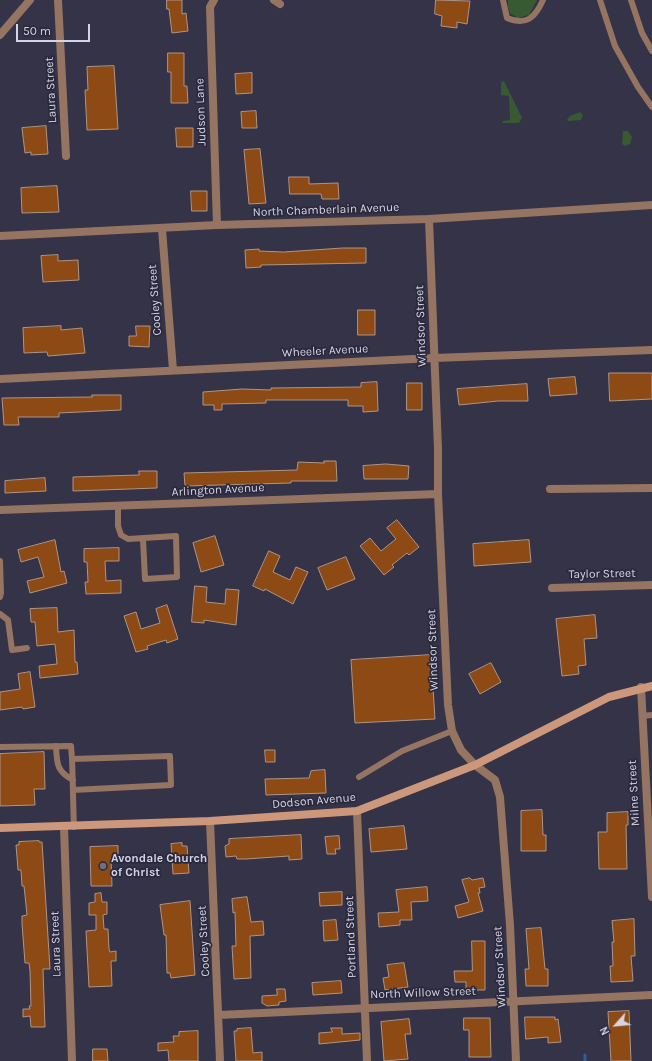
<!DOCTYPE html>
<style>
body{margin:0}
#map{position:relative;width:652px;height:1061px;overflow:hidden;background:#343348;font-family:Karla,sans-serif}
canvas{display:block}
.north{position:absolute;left:596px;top:1005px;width:40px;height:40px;-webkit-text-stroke:3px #2a293e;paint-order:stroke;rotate:243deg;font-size:11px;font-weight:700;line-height:16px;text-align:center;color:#d5d4e2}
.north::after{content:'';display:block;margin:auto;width:14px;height:18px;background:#d5d4e2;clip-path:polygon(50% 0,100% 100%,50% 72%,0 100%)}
.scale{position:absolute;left:16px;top:24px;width:74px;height:18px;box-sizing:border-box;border:2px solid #d5d4e2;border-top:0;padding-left:5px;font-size:12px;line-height:14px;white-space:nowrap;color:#d5d4e2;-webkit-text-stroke:3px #2a293e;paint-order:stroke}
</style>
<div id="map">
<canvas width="652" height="1061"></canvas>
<div class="north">N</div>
<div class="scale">50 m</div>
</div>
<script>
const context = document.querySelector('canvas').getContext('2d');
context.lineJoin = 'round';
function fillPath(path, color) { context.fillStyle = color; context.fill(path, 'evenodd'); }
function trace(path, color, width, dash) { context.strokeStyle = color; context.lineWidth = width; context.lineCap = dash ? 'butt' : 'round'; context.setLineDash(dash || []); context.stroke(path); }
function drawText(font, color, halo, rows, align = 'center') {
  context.font = font + ' Karla,sans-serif'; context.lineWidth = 3.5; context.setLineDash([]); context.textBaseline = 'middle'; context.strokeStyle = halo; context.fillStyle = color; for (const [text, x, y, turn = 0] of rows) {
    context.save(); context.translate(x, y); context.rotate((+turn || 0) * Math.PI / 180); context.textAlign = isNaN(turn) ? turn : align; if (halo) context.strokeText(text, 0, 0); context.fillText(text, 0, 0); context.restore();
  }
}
const green = new Path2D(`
 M508,0H537L529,15L518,18L510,13L508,7Z
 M504,81L522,118L519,123H502L503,121L510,120L509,96L501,95V82Z
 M580,112L583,115L581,120L569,121L567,120L570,116Z
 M623,131H628L632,137L630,144L625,146L622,144Z`);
const stream = new Path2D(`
 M585,1055V1061`);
const building = new Path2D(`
 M167,0H182V14L186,13L188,31L172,33L169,9H167Z
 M436,0L470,1L467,24L457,22V28L441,26L442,16L435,14Z
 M168,53H184V86H187L188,103H171V72H168Z
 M114,66L118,129L87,130L85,90H88L87,67Z
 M252,73V93L236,94L235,74Z
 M256,111L257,128H242L241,112Z
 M46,126L48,154L31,155V152L25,153L22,128Z
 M176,128H193V147H177Z
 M260,149L266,203L249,204L244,150Z
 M289,177H309V184L338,183L339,199H322L321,194H290Z
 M57,186L59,212L22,213L21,188Z
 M191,191H207V211H192Z
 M343,248H366V263L261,265V267L246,268L245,250L259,249V251L283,252Z
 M58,255V261L78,260L79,280L43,282L41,256Z
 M358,310H375V335H358Z
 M61,326V330L82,328L85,353L48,356L47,352L24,353L23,328Z
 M136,326H150L149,347L129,346V336H136Z
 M609,373H652V399L610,401Z
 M575,377L577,394L550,396L548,379Z
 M377,382L378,411L363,412V406H348V400H266V403L222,404V410H214V405H203V392L242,389L271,390V388L361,387V383Z
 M407,383H422V410H407Z
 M527,384L528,401H498L459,405L457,389Z
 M92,395H121V410L59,413V417H18L19,425H4L2,398L92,397Z
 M324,461H336L337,481H291V483L185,486L184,473L297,470L298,462L324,463Z
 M386,464L409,466L408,479H364L363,466Z
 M139,471H157V488L73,491V477L139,475Z
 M45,478L46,491L5,493V481Z
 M397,520L419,547L409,555L407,553L392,565L394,567L384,575L360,546L370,538L381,551L396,539L387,528Z
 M215,536L224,565L201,572L193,543Z
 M55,540L61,572L64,571L67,583L30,593L27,581L44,577L38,557L21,562L18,550Z
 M529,540L531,562L474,566L473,544Z
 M119,548V561H105L106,581L121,580V593L86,594L85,582H88L87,562H84V549Z
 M269,551L280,556L273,572L290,580L296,567L308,572L293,604L265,589L264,591L253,586Z
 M346,557L355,579L327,590L318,568Z
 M195,586L207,587L206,602L225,604L226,589L239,590L236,625L204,620V623L192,622Z
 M167,605L178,639L167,643L166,640L147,646L148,649L136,652L124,616L136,612L141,629L160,623L156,609Z
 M57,608L58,632L74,630L75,662H77L78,674L40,678L39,666L57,664L55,644L37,646L35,622H31L30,609Z
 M595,615L597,638L584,639L586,665L578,666L579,674L562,676L556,619Z
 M431,655L435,719L355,723L351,660Z
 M491,663L501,682L480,694L469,674Z
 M30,672L35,707L23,709L22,707L0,710V692L20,689L18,674Z
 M265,750H275V762H266Z
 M44,752L45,789H34L35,805L0,806V754Z
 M325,770L326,793L266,795L265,779L309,778L311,771Z
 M542,810L543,835H546V851H521V811Z
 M628,812V825H626L627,869H599L598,832H607V813Z
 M404,826L407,849L371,852L369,829Z
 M301,835L302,859L289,860V856L246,859H237L236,856L226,857L225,846L229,844V839Z
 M339,836L340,849H335L336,854H327L325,837Z
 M39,841V842H42L50,969H43L45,1027H31L30,1016L23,1017V1009H30L29,1006H31L30,971L29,963H25L22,924V916L27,915L24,886H22L21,870H18L16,845H19V842Z
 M182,843V846H187L189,873L173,874L171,844Z
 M118,846V858H111L112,886H91L90,847Z
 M470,878L472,880L483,878L485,887L479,888L480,893H478L483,911L458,918L455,906L469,902L462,880Z
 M427,887L428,901L411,902L412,920H400V925L379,927L378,913L399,912L396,890Z
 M342,892V905L320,906L319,893Z
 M101,893L102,902H107V914L103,915L104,929H108L109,949L110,952L116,951V961H111L112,986L89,987L86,931L96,930V915H89V903L95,902V894Z
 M247,897L251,922L263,921L264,935L250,936L251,978L234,979L232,946H236L235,912L233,913L232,899Z
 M190,901L195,975L171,978L170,973H167L166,935H164L160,905Z
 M634,919L635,956H631L633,981L611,982L610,966H613L612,942H614L612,921Z
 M336,920L338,940L324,941L323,921Z
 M541,928L545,969H548V986H526L525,969H529L526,929Z
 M472,941H485V990H466V982H455L454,971H472Z
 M404,963L408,987L385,990L383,978L389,977L387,965Z
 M341,981L342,993L313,995L312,983Z
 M277,989H285L286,1001L279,1002V1005L267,1006L262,1003V996L277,995Z
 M629,1011L631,1061H611L608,1012Z
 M525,1017H555V1020L558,1019L561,1042L548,1043V1037L526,1039Z
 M464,1018H490L491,1057H469V1030H464Z
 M409,1019L411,1034H405L408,1059L384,1061L381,1022Z
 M251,1028L253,1053L262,1052V1061H236L234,1031H237V1029Z
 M331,1028H342V1034L360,1033V1040L319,1044V1033L332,1032Z
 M198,1031V1061H169L168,1050L158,1051V1043L174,1042L173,1036H179V1032Z
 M93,1049H107L108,1061H93Z`);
const service = new Path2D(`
 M503,0L507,18C526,26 535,18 543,0
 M600,0L615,46L638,87L652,107
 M631,0L642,33L652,51
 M118,506V526L121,535L128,539L176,536L177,577L145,579L143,539
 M0,561L1,593L0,597
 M0,614L8,620L12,650L27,648
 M642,716L652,715
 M56,746C57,763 56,771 73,780
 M0,747L71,746L72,759
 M359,777L402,751L452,731
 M73,790L171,785L170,756L72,759C73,782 73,804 74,827`);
const minor = new Path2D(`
 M58,0L66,156
 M214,0L210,7L217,225
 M274,0L280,4
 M429,219L438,449V494L448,705L452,731L461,750L475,765L495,780L500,797L510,925L516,1061
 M162,229L173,370
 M0,379L434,358L652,350
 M550,489L652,488
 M0,510L438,494
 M552,588L652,585
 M641,687L652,897
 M357,811L367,1061
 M210,821L220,1061
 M64,827L72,1061
 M219,1015L652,995`);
const tertiary = new Path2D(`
 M0,35L30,0
 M0,236L217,225L429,219L652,205`);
const secondary = new Path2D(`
 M0,828L210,821L357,811L475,765L609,697L652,686`);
const markers = [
 [103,866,4,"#6b7280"]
];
const streetNames = [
 ["Laura Street",51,90,-93],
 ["Judson Lane",201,112,-92],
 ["North Chamberlain Avenue",326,210,-2],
 ["Cooley Street",155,300,-94],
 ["Windsor Street",421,326,-92],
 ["Wheeler Avenue",325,351,-3],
 ["Arlington Avenue",218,490,-3],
 ["Taylor Street",602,574,-1],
 ["Windsor Street",433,650,-92],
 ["Milne Street",634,793,-93],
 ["Dodson Avenue",314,801,-5],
 ["Portland Street",351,937,-92],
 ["Cooley Street",204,941,-93],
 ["Laura Street",56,944,-92],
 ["Windsor Street",500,967,-93],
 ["North Willow Street",423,993,-2]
];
const poiNames = [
 ["Avondale Church",111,859],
 ["of Christ",111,873]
];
fillPath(green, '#385a33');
trace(stream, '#305e9b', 3);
fillPath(building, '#8e4a14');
trace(building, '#ae9585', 1);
trace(service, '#967462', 6);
trace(minor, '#967462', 8);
trace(tertiary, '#967462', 8);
trace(secondary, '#cc977a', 8);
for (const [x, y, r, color] of markers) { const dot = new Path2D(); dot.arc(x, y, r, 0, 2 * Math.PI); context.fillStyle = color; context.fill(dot); trace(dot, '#2a293e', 1.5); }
drawText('12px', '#d5d4e2', '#2a293e', streetNames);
drawText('bold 12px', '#d5d4e2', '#2a293e', poiNames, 'left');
</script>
